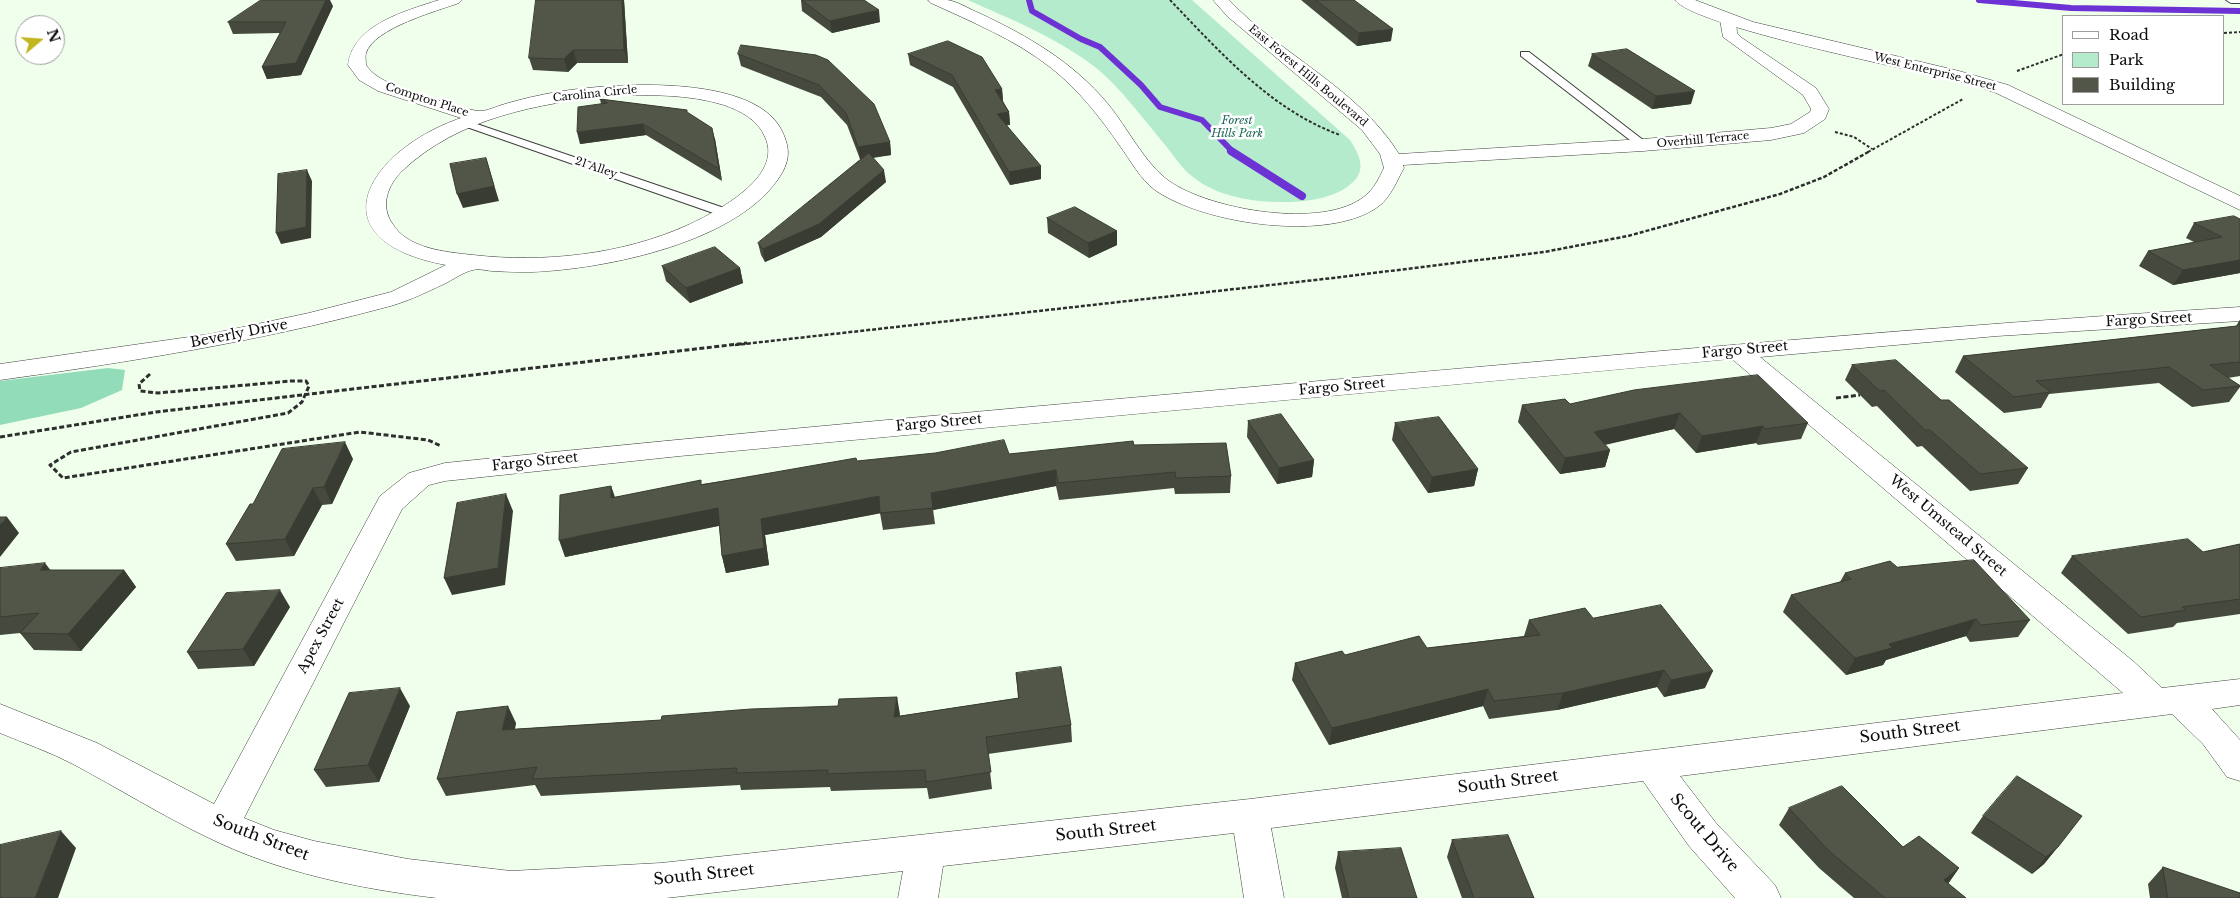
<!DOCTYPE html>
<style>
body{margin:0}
#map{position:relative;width:2240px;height:898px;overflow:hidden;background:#f0ffec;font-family:"Libre Baskerville",serif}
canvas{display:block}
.legend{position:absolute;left:2062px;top:15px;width:162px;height:90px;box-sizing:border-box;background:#fff;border:1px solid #9e9e9e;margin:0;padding:6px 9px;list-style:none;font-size:15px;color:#0c0c0c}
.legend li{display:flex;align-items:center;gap:10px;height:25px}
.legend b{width:25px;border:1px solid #9e9e9e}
.north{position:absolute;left:15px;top:15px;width:50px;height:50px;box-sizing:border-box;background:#fff;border:1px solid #9e9e9e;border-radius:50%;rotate:72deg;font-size:14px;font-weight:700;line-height:20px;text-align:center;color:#0c0c0c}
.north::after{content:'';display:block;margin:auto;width:18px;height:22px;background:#c2b51f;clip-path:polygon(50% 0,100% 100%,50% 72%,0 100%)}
</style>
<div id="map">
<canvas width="2240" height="898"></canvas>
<ul class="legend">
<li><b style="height:6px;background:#fff"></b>Road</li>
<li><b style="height:14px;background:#b4ebcd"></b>Park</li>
<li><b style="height:14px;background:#515648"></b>Building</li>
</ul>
<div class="north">N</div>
</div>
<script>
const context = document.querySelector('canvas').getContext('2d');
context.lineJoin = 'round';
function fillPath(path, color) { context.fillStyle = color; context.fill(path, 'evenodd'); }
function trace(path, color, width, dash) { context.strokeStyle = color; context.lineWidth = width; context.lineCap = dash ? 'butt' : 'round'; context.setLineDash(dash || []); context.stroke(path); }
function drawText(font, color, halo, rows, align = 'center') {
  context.font = font + ' "Libre Baskerville",serif'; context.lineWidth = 5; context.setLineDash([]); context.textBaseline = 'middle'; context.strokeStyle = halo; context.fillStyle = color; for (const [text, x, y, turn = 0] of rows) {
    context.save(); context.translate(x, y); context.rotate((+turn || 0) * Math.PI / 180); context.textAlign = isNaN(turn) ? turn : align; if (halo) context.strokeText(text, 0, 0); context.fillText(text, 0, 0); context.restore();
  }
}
const green = new Path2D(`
 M968,0H1192L1350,140C1358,152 1367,169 1354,181C1339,197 1311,201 1291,202C1258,203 1219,198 1193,177C1182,169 1174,156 1166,146C1143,119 1122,89 1095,67C1056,37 1012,20 968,0Z`);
const forest = new Path2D(`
 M108,368L125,370L122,390L81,408L0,425V381Z`);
const streamFar1 = new Path2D(`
 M1029,0L1032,11L1081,39L1100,47L1141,85L1160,107L1202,120L1233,152
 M1979,0L2071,8L2240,11`);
const stream = new Path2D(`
 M1231,151L1302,196`);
const pathFar2 = new Path2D(`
 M1170,0C1220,52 1271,110 1340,135
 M2224,33L2240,32
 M2017,71L2064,54
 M1835,132L1854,137L1872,149
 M1868,152L1963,99`);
const pathFar1 = new Path2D(`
 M735,345L1333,278L1544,252L1628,236L1780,194L1824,177L1870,151`);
const path = new Path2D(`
 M150,374L139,384L140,391L158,393L291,381H306L309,386L302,402L288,413L71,452L50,465L63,478L360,432L428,440L441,446
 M1836,398L1860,395
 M0,437L156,412L747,343`);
const service = new Path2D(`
 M2226,0H2240V3H2231Z
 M1521,52H1529L1647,143V147H1639L1521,56Z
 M465,120L730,210L732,213L730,216H722L461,125L459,123Z`);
const minor = new Path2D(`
 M439,0H462L459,3C437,11 374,28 366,53C365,56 366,61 366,65C372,74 382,80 392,84C403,89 471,112 480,111C488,111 497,106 505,104C522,99 539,95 557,92C610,83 751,73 781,129C789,145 791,157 782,173C742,242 606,269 532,272C519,272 506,272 493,271C487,271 479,268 473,270C463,272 453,280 444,284C423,294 404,303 383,308C256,342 129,362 0,380V364L210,334L309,313L391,292L446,265C312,240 368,150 461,118L378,91L359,80L348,65C353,24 406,11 439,0ZM613,95C650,95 689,94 724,105C741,111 758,120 765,137C784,177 716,212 688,225C622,255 543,263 473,255C446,252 407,249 392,223C380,205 388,185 402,171C459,117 538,104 613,95Z
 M928,0C934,0 941,0 947,0C957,1 969,9 979,13C1028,36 1073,62 1108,104C1127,127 1145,164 1169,181C1210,210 1324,230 1365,196C1374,189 1379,178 1384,168L1380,154L1362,130L1227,16L1213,0H1229C1282,56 1358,88 1399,154L1643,139L1771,128L1791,124L1810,112L1811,109L1803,95L1723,37L1720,20L1728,15L1736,20L1737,33L1742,38L1816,88L1829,109L1825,119L1804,133L1771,140L1643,151L1403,165L1404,168C1397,180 1391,197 1379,206C1330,243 1203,224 1155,190C1140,179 1131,161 1120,146C1100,117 1078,89 1050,67C1014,39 972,22 931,3Z
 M2240,307V321L1997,336L1760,357L2133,661L2162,688L2240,679V705L2212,709L2240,740V781L2227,777L2203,744L2172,714L1680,776L1716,823L1775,885L1781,898H1735L1689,846L1643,781L1271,828L1284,898H1244L1234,833L943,866L938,898H898L903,871L666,898H437C360,889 277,872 207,837C161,815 118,788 73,764C50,752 24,743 0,733V704L97,743L214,804L380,496L409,473L445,463C736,433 1028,407 1319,381C1626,354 1933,326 2240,307ZM1732,359L2123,693L1250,799L661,863L511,871L408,859L314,841L274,830L244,818L402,509L429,485L445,481L680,456Z`);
const tertiary = new Path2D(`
 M1675,0H1695L1753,22L1959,71L2008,85L2240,196V210L1996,93C1981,88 1967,83 1952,80C1909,69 1693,26 1675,0Z`);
const wall = new Path2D(`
 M536,0H624L628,63H577L568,72L533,70L529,58Z
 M801,0H864L880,22L832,33L802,11Z
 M1301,0H1354L1391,41L1357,46Z
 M333,6L301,75L267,79L262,67L280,33L233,34L228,22Z
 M738,54L828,60L890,142L891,155L873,158L886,182L821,237L765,262L761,255L758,243L861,159H860L847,125L821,97L741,66Z
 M908,54L1002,89L1003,101L1009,112L1010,125H1007L1041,179L1010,185L953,87L910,65Z
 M1592,54L1691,104L1652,109L1588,66Z
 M600,99L687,110V113L715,139L722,181L646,135L580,144L601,104Z
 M1047,218L1117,231V245L1089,258L1048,233Z
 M2240,219V273L2173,285L2139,266L2148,251L2194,242L2186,238L2194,223Z
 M662,266L740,268L743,283L690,303L666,281Z
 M2240,320V376L2228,378L2240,385V387L2229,402L2192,407L2159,383L2049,394L2041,408L2004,413L1955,372L1963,356L2236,326Z
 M1852,365L1941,400L2028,468L2018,484L1970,491L1922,446L1917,447L1877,406L1872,407L1845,380Z
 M1570,404L1808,423L1801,439L1758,445L1756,443L1696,453L1674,429L1605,445L1610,450L1605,467L1560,474L1518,422L1522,405Z
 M1248,421L1314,460L1312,477L1277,484L1247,437Z
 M1395,423L1478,469L1474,486L1428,493L1392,440Z
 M1134,445L1231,476L1230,493L1175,494L1174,488L1059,500L1056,486L933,510L935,524L883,530L880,513L765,535L769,565L726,573L722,556L719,526L565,557L611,486L615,497L857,461L1009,454Z
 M353,459L332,504L322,505L294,556L236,561L226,544L253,504Z
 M2240,544V614L2177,623L2173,627L2128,634L2061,573L2072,556L2203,552Z
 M1897,567L2030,620L2018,637L1970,642L1966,636L1886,660L1883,665L1846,675L1783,612L1791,595L1840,582L1845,573Z
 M0,568L50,570H124L136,587L81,651L34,650L20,633L0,635Z
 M290,607L254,666L198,669L187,652Z
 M1593,618L1705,688L1664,697L1657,687L1557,710L1489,719L1483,706L1329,745L1292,680L1295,663L1345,655L1427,648L1524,636L1529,620Z
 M1016,673L1071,725L1072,742L988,754L992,789L929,799L927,788L831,791L830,787L741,790L740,785L541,796L535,785L446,796L437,779L516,723L515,729L661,720L838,706L897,697L899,716L1018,698Z
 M410,706L379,782L326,787L314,770Z
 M1789,808L1903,847L1959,868L1948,884L1966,898H1854L1819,868L1779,825Z
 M1983,816H2082L2044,864L2032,874L1971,833Z
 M1452,840L1534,898H1462L1447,857Z
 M1338,852L1417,898H1342L1335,868Z
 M2163,867L2240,898H2150L2148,884Z`);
const shadedWall = new Path2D(`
 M326,0H330L333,6L301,75L267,79L262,67Z
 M622,0H624L628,63L624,50Z
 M879,10L880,22L832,33L830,21Z
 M1393,29L1391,41L1357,46L1359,33Z
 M573,50L577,63L568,72L564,59Z
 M1002,89L1003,101L995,90Z
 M1695,91L1691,104L1652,109L1656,96Z
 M1009,112L1010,125L998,126L997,114Z
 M643,124L646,135L580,144L577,132Z
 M712,128L715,139L722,181L719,169Z
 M890,142L891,155L860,159L858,147Z
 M486,158L499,201L463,208L457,194Z
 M1041,166V179L1010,185L1009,172Z
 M307,170L312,181L311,238L281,244L276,233Z
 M884,170L886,182L821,237L765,262L763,249Z
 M1117,231V245L1089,258L1088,243Z
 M2240,260V273L2173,285L2183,270Z
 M740,268L743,283L690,303L686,288Z
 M1680,413L1674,429L1589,448L1594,432Z
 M1763,426L1756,443L1696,453L1702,436Z
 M345,442L353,459L332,504L324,487Z
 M1610,450L1605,467L1560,474L1565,458Z
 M1314,460L1312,477L1277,484L1279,468Z
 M1478,469L1474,486L1428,493L1432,477Z
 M1056,470V486L933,510L935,524L931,493Z
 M611,486L616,502L611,498Z
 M313,488L322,505L294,556L285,539Z
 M506,494L513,511L505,585L452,595L444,578Z
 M879,496L882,513L765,535L769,565L726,573L722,556L761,519Z
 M718,508L722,525L565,557L559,540Z
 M7,517L19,533L0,557V525Z
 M45,563L58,580L40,570Z
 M124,570L136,587L81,651L68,634Z
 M280,590L290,607L254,666L243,649Z
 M1976,619L1966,636L1886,660L1883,665L1846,675L1855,658L1889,644Z
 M1664,670L1657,687L1557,710L1563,693Z
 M1713,671L1705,688L1664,697L1671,680Z
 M400,688L410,706L379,782L368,765Z
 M1488,689L1483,706L1329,745L1332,728Z
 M897,697L900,714L897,734L894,717Z
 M508,706L516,723L510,747L502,730Z
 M61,831L76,848L58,898H35Z
 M2058,847L2044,864L2032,874L2046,857Z
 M1959,868L1947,885L1944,880Z`);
const building = new Path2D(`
 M261,0H326L296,63L262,67L286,22H228Z
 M536,0H622L624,50H573L564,59L529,58Z
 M802,0H864L879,10L830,21Z
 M1316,0H1354L1393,29L1359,33Z
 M948,41L982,57L1002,89L995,90L1009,112L997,114L1041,166L1009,172L952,75L908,54Z
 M741,45L816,55L828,60L874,104L890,142L858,147L846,113L819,85L738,54Z
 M1627,49L1695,91L1656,96L1592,54Z
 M600,99L687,110V112L712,128L719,169L643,124L577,132L578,107L607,103Z
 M869,153L884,170L819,224L763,249L758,243Z
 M486,158L494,186L457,194L450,164Z
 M307,170L306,227L276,233L278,174Z
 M1075,207L1117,231L1088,243L1047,218Z
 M2234,216L2240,219V260L2183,270L2148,251L2222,237L2194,223Z
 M715,247L740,268L686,288L662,266Z
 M2240,321V362L2210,365L2240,386L2203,390L2169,367L2036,381L2051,392L2014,397L1963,356L2237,326Z
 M1896,360L1941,400H1949L2028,468L1980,474L1930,430H1925L1884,390L1880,391L1852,365Z
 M1758,375L1808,423L1765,429L1763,426L1702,436L1680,413L1594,432L1610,450L1565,458L1522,405L1565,399L1570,404L1634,390Z
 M1281,414L1314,460L1279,468L1248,421Z
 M1439,417L1478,469L1432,477L1395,423Z
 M1004,440L1009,454L1133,441L1134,445L1226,443L1231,476L1176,478L1175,472L1058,483L1056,470L931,493L933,508L880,513L879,496L761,519L764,548L722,556L718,508L559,540L560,495L611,486V498L701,480V485L856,458L857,461L935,453Z
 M345,442L324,487L313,488L285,539L226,544L250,504H253L282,449Z
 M506,494L498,568L444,578L457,503Z
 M0,517H7L0,525Z
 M2188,539L2203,552L2240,544V599L2182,607L2186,610L2141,617L2072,556Z
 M1974,560L2030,620L1981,625L1976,619L1889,644L1892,648L1855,658L1791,595L1851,579L1845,573L1890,561L1897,567Z
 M45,563L40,570H124L68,634L20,633L39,613L0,617V568Z
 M280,590L243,649L187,652L226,593Z
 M1661,605L1713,671L1671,680L1664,670L1563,693L1494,701L1488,689L1332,728L1295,663L1342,651L1345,655L1419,636L1427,648L1540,635L1529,620L1585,608L1593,618Z
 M1061,667L1071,725L986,737L991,772L926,782L925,770L827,774L828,770L736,773L737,768L532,779L537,767L437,779L457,712L508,706L502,730L661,720L662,716L751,709L838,706L839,699L897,697L894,717L1019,698L1016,673Z
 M400,688L368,765L314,770L349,693Z
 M2017,776L2082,816L2058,847L2046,857L1983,816Z
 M1842,786L1903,847L1919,836L1959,868L1944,880L1966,898H1885L1829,851L1789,808Z
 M61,831L35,898H0V845Z
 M1508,835L1534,898H1474L1452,840Z
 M1401,848L1417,898H1349L1338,852Z
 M2163,867L2240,893V898H2168Z`);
const farStreetnames = [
 ["West Enterprise Street",1935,72,14],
 ["East Forest Hills Boulevard",1308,76,40],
 ["Carolina Circle",595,94,-6],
 ["Compton Place",427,100,18],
 ["Overhill Terrace",1703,140,-5],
 ["21 Alley",596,168,19]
];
const farParknames = [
 ["Forest",1237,121],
 ["Hills Park",1237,134]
];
const streetNames = [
 ["Fargo Street",2149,320,-3],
 ["Beverly Drive",239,334,-11],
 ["Fargo Street",1745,350,-5],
 ["Fargo Street",1342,387,-5],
 ["Fargo Street",939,423,-5],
 ["Fargo Street",535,462,-6],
 ["West Umstead Street",1948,526,40],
 ["Apex Street",321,636,-62]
];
const nearStreetnames = [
 ["South Street",1910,732,-7],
 ["South Street",1508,782,-7],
 ["South Street",1106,831,-6],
 ["Scout Drive",1704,833,50],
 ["South Street",261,838,21],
 ["South Street",704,875,-6]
];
fillPath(green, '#b4ebcd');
fillPath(forest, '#93dcb9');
trace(streamFar1, '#6d32d3', 6);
trace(stream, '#6d32d3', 8);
trace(service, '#3f3f3f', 2);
trace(minor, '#3f3f3f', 1);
trace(tertiary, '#3f3f3f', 1);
trace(pathFar2, '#2e2e2e', 2, [3, 2]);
trace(pathFar1, '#2e2e2e', 2.5, [4, 2]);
trace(path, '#2e2e2e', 3, [5, 2.5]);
fillPath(service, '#fff');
fillPath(minor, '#fff');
fillPath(tertiary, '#fff');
fillPath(wall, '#464a3e');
fillPath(shadedWall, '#393c32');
fillPath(building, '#515648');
trace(building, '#393c32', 1);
drawText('11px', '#0c0c0c', '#fff', farStreetnames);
drawText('italic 11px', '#1a6754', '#fff', farParknames);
drawText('14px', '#0c0c0c', '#fff', streetNames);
drawText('16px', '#0c0c0c', '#fff', nearStreetnames);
</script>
